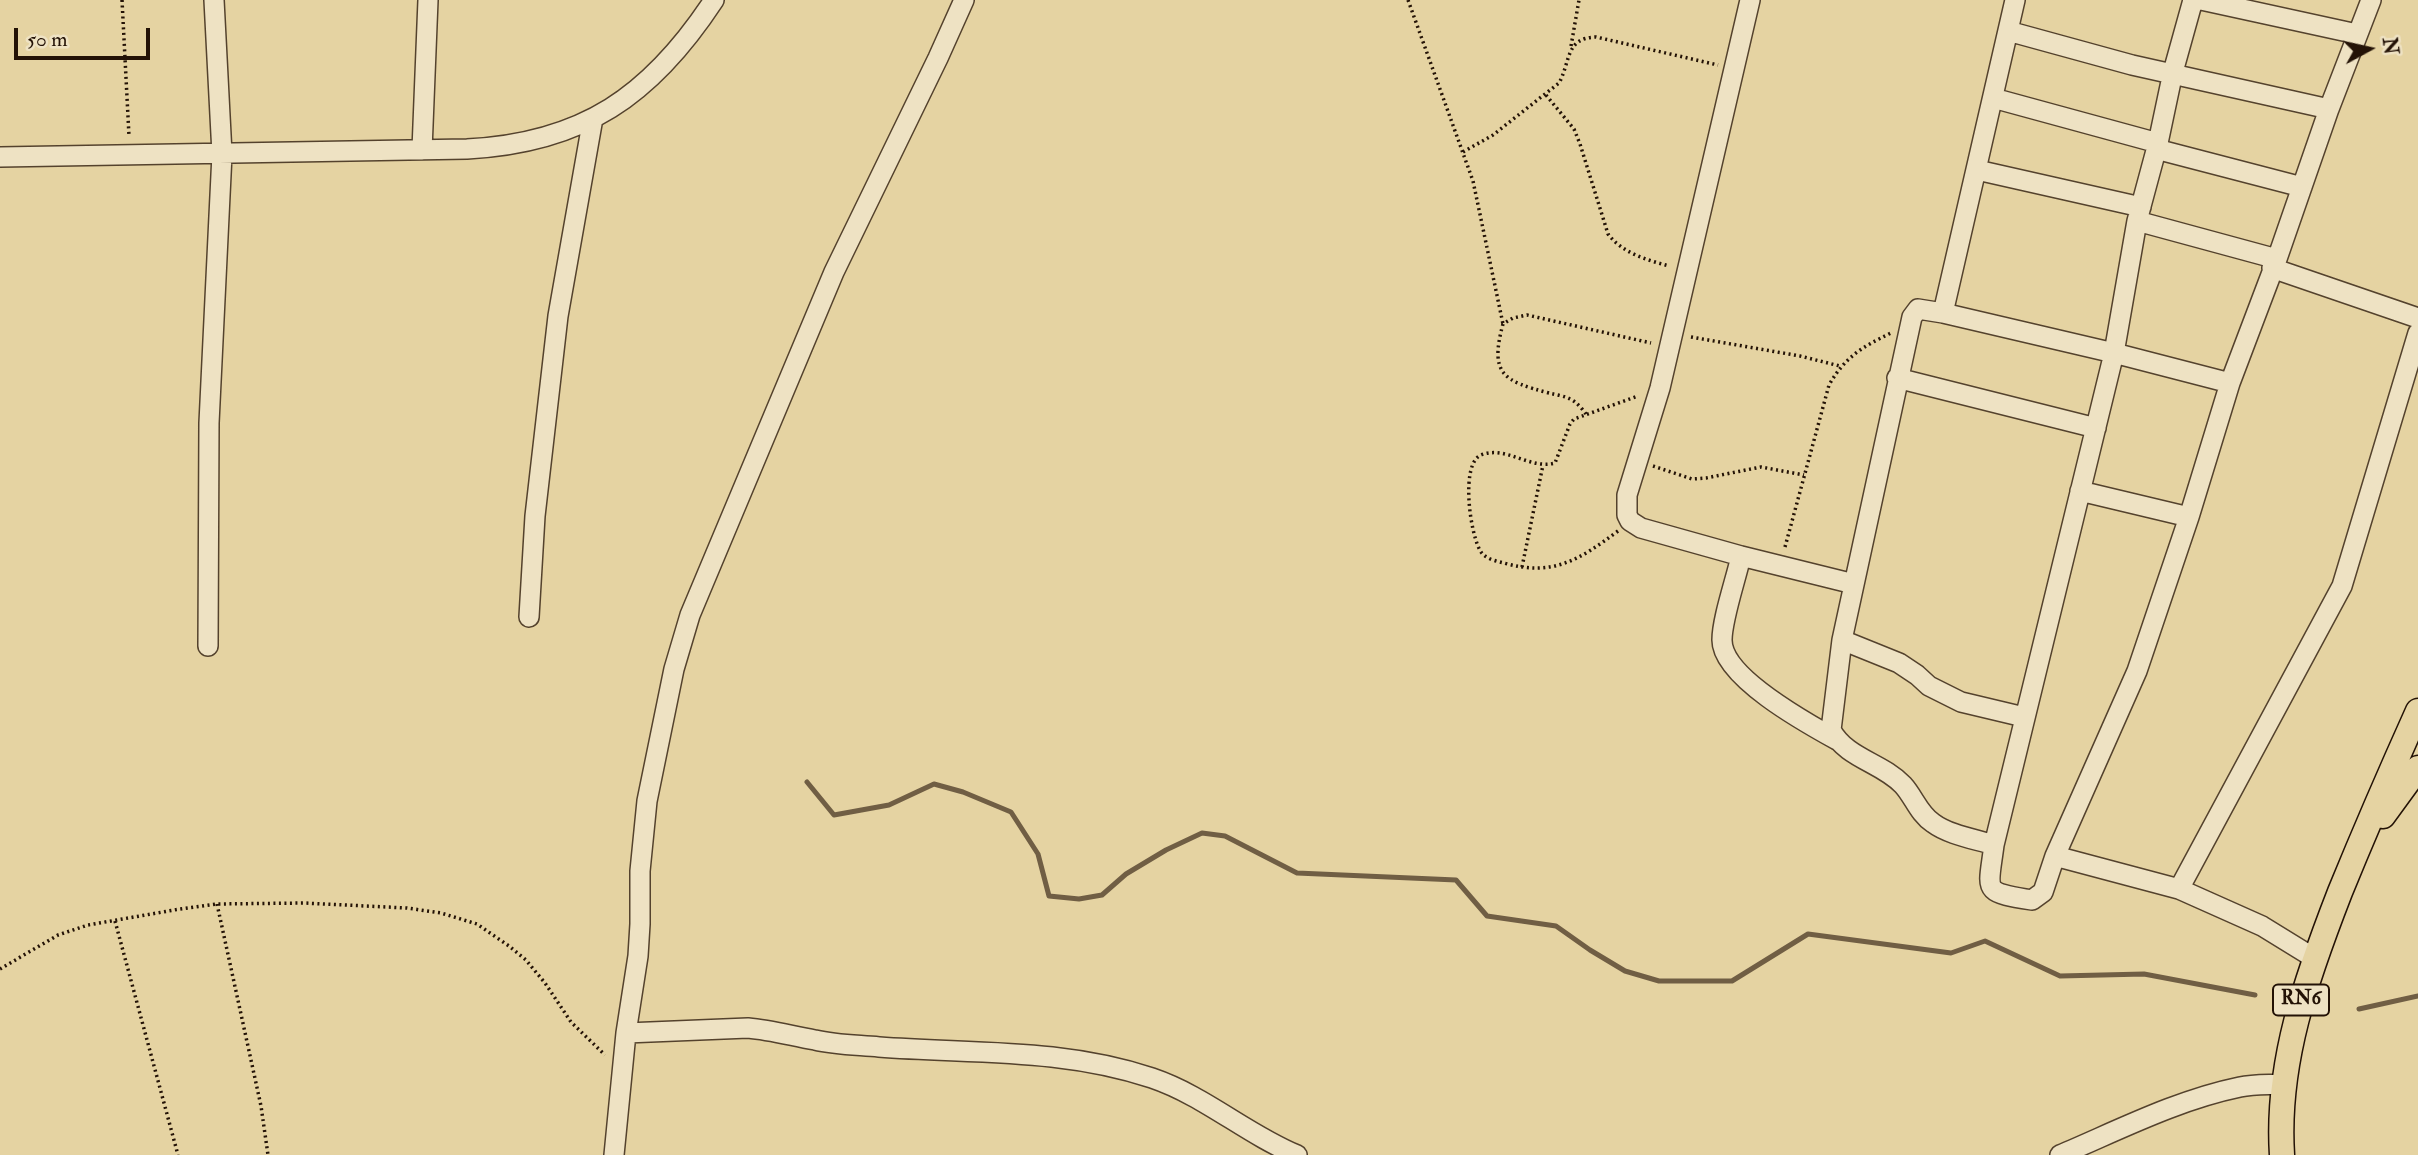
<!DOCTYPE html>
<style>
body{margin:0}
#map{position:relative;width:2418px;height:1155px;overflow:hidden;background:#e5d3a2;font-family:"IM FELL Double Pica",serif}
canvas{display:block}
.north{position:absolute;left:2334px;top:14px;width:70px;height:70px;-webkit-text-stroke:5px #eee2c3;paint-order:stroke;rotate:82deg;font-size:19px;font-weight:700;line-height:28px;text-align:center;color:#231206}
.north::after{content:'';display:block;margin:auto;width:24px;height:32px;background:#231206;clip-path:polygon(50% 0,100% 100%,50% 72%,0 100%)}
.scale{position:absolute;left:14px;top:28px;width:136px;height:32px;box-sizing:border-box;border:4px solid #231206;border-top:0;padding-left:9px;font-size:21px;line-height:24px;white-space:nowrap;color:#231206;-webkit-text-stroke:5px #eee2c3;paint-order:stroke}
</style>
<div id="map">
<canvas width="2418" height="1155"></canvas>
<div class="north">N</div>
<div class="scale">50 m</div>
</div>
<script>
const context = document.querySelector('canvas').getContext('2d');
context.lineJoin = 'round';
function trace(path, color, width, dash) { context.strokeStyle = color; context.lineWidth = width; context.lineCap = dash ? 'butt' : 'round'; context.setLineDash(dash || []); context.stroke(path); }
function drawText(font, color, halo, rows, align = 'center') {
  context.font = font + ' "IM FELL Double Pica",serif'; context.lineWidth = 5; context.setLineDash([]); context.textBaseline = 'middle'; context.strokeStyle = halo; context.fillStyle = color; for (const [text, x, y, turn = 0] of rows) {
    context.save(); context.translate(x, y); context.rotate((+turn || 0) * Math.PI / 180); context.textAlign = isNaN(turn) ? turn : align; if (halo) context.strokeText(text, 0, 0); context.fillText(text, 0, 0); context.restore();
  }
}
const stream = new Path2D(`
 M807,782L834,815L889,805L934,784L963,792L1011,812L1038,854L1049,896L1079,899L1102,895L1126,874L1166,850L1202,833L1225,836L1297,873L1456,880L1487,916L1556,926L1590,950L1625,971L1659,981H1732L1808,934L1951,953L1985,941L2060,976L2144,974L2255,995
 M2359,1009L2418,996`);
const path = new Path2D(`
 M122,0L129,136
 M1408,0L1473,181L1503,324
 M1571,46L1579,0
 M1546,95L1574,129L1580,144L1608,234C1622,253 1647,260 1669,266
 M1463,152L1493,135L1559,83C1571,61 1565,38 1596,37L1718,65
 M1691,337L1800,356L1840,366
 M1586,414C1583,410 1579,405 1575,402C1567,396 1557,395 1549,393C1504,381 1489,375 1503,324L1513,318L1527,315L1651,343
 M1653,466L1692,479L1706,478L1761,467L1804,475
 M1618,531C1579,560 1553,577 1504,563C1496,561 1486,559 1481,552C1470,535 1460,464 1481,455C1506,445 1530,470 1555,463L1570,424L1574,419L1638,396
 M1785,547L1829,385C1845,357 1862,347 1891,333
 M1522,567L1543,465
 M217,904L261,1106L268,1155
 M115,921L178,1155
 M0,969L58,935L88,925L180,909L217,904L304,903L407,908L441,913L477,924L509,946L526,960L545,983L571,1022L605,1055`);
const minor = new Path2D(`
 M1750,0L1660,388L1627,495V515L1630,521L1641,528L1741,556L1854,584
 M2193,0L2173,72L2158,143L2137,221L2114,353L1994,845C1988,892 1981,892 2032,900L2043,892L2055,856L2137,671L2189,517L2230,383L2277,259L2329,109L2371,0
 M2201,0L2357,34
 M2008,31L2132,65L2329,109
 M1993,98L2158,143
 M2156,149L2302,187
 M422,150L428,0
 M0,157L467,149C583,143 651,96 714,0
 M1977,170L2141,207
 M2137,221L2277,259
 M2272,268L2418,318
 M1943,313L2015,0
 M1897,378L2096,428
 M2080,491L2189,517
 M1741,556C1736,579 1722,619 1722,640C1722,677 1808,724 1837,740
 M529,617L535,516L558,316L593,118
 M1842,640L1899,663L1917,675L1929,686L1961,702L2024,717
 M208,646L209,423L222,154L214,0
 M1994,845C1975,839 1949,835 1933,823C1919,814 1914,797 1903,785C1881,762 1847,759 1831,730L1842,640L1912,317L1918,309L1943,313L2114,353L2230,383
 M2055,856L2179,889L2262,926L2314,958
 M2179,889L2342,586L2418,333
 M626,1033L748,1028C771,1030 792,1036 815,1040C836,1045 858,1045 879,1047C972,1054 1061,1048 1152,1078C1205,1096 1246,1134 1297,1155
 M614,1155L626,1033L638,956L640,924V871L647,801L674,669L690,615L834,272L938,58L964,0
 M2060,1155C2119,1130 2177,1100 2240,1087C2254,1084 2269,1085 2284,1084`);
const major = new Path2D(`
 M2383,816L2418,768
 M2282,1155C2276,1062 2307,977 2340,892C2365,831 2391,771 2418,711`);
const shields = [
 [2301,1000,56]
];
const shieldNames = [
 ["RN6",2301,1000]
];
trace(stream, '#705e44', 5);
trace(minor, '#54422d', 22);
trace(major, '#231206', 27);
trace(path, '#231206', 3.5, [2, 3.5]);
trace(minor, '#eee2c3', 19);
trace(major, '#e5d3a2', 24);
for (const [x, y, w] of shields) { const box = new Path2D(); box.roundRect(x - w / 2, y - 15.5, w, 31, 5); context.fillStyle = '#eee2c3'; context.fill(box); trace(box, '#231206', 2); }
drawText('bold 19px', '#231206', null, shieldNames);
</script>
